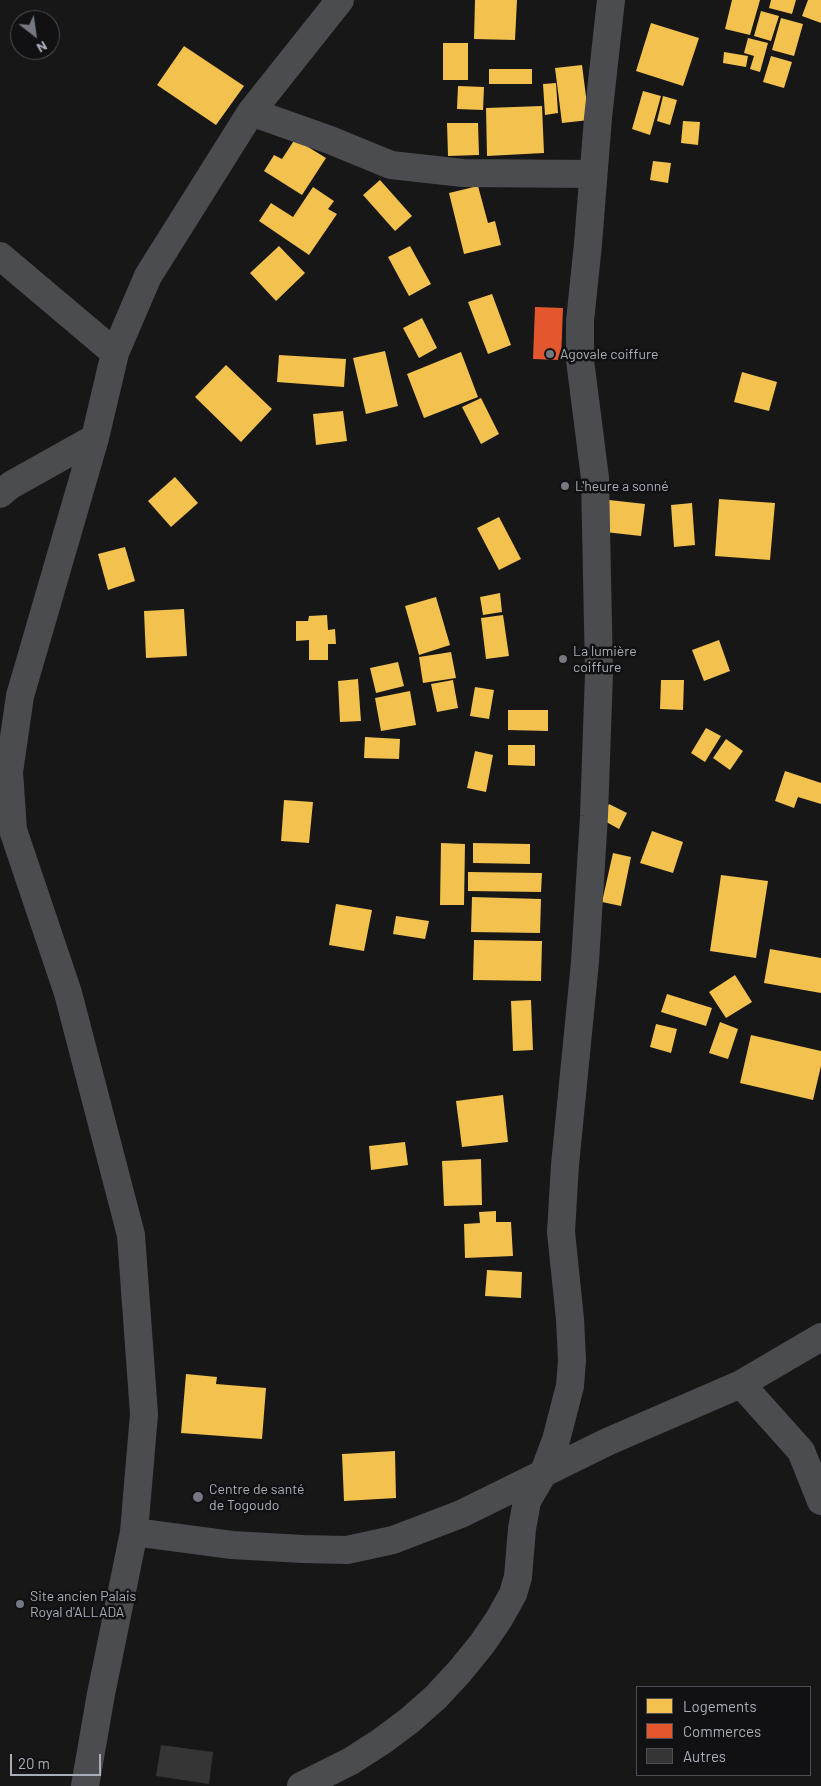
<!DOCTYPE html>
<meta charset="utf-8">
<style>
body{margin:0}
#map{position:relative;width:821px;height:1786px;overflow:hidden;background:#171717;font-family:Barlow,sans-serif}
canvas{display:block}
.legend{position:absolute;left:636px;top:1686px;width:175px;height:90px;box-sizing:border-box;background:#111113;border:1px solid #4d4f55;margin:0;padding:6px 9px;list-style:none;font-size:15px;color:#a8adb8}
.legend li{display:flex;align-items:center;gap:10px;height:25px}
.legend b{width:25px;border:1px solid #4d4f55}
.north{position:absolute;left:10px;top:10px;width:50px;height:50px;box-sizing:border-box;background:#111113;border:1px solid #4d4f55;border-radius:50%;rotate:150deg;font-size:14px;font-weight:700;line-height:20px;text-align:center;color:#a8adb8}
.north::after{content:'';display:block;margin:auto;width:18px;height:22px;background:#757880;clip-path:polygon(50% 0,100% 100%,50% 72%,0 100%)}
.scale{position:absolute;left:10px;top:1754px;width:91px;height:22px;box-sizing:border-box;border:2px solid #a8adb8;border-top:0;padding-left:6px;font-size:15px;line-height:18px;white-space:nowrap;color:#a8adb8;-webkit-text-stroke:4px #111113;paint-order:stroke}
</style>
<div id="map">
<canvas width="821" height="1786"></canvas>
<ul class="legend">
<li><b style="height:14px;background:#f2c14e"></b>Logements</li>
<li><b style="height:14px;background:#e4572e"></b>Commerces</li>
<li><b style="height:14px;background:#353536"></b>Autres</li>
</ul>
<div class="north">N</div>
<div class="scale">20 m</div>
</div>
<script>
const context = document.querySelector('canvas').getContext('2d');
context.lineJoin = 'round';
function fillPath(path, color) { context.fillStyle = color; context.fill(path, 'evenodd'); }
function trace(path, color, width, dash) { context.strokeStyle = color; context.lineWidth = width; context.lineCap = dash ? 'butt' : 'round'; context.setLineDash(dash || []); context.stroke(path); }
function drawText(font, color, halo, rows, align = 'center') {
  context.font = font + ' Barlow,sans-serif'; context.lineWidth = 5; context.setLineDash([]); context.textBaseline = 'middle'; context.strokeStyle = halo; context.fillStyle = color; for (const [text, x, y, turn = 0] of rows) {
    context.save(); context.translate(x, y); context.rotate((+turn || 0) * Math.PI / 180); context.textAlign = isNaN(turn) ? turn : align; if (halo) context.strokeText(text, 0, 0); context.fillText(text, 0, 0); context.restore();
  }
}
const homes = new Path2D(`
 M475,0H517L515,40L474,39Z
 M732,0H760L750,35L725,29Z
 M771,0H796L792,14L769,8Z
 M808,0H821V23L802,16Z
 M761,11L779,16L771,41L754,36Z
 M781,18L803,24L794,56L772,50Z
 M651,23L699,38L683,86L636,71Z
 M748,38L768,43L760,72L750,69L754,56L744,53Z
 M443,43H468V80H443Z
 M184,46L244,86L216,125L157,85Z
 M724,52L748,56L746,67L723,63Z
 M771,56L792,62L784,88L763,82Z
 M582,65L589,120L562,123L555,68Z
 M489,69H532V84H489Z
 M556,83L558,113L545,115L543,84Z
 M458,86L484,87L483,110L457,109Z
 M643,91L661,96L650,135L632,129Z
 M663,96L677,100L670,125L657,121Z
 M542,106L544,153L487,156L486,108Z
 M683,121L700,122L698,145L681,143Z
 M447,123H478L479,155L448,156Z
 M295,139L326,158L302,195L264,171L274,155L282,159Z
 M653,161L671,163L668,183L650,180Z
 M380,180L412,216L395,231L363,195Z
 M478,186L488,223L495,221L501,245L464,254L449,193Z
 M313,187L334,201L328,209L337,214L309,255L259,221L271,203L293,217Z
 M279,246L305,273L276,301L250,273Z
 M410,246L431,284L409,296L388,257Z
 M492,294L511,345L488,354L468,302Z
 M422,318L437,348L419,358L403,328Z
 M385,351L398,406L366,414L353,358Z
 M461,352L478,397L424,418L407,374Z
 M279,355L346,359L344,387L277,382Z
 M226,365L272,409L241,442L195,397Z
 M742,372L777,382L769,411L734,402Z
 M481,398L499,434L481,444L462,407Z
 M343,411L347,441L316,445L313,414Z
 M175,477L198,503L171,527L148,501Z
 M719,499L775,503L770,560L715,556Z
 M609,500L645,504L641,536L605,532Z
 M692,503L695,545L674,547L671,505Z
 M499,517L521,559L499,570L477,528Z
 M125,547L135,581L108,590L98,554Z
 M500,593L502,612L483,615L480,597Z
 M436,597L450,645L419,655L405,606Z
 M184,609L187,656L146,658L144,611Z
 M327,615L328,630L335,629L336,644H328V660H309V640L296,641V621H308L309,616Z
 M503,615L509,656L486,659L481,618Z
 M719,640L730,671L704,681L692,650Z
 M451,652L456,678L423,683L419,657Z
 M398,662L404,686L376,693L370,668Z
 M358,679L361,721L340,722L338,681Z
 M453,680L458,708L437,712L431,684Z
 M661,680H684L683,710L660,709Z
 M475,687L494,690L489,719L470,716Z
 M410,691L416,725L381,731L375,698Z
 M508,710H548V731L508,730Z
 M706,728L721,736L705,762L691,753Z
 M365,737L400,739L399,759L364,758Z
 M726,739L743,751L730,770L713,758Z
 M508,745H535V766L508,765Z
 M475,751L493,755L486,792L467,788Z
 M785,771L821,783V804L798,797L794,808L775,801Z
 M284,800L313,802L309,843L281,841Z
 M609,804L627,813L619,829L601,819Z
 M652,831L683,842L673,873L640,863Z
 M441,843L465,844L464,905H440Z
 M473,843L530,844V864L473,863Z
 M613,853L631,857L621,906L602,902Z
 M468,872L542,873L541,892L468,891Z
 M721,875L768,881L756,958L710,951Z
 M472,897L541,899L540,933L471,932Z
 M336,904L372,910L364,951L329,945Z
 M396,916L429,921L425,939L393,934Z
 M474,940L542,941L541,981L473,980Z
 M770,949L821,958V993L764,983Z
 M735,975L752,1002L726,1018L709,992Z
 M667,994L712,1008L706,1026L661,1012Z
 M531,1000L533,1050L513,1051L511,1001Z
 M720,1022L738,1029L728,1059L709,1053Z
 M656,1024L677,1029L671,1053L650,1047Z
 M751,1035L821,1051V1066L813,1100L740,1083Z
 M503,1095L508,1142L462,1147L456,1101Z
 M405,1142L408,1165L371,1170L369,1146Z
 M481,1159L482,1205L444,1206L442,1161Z
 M496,1211V1222H511L513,1256L465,1258L464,1224L480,1223L479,1212Z
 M487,1270L522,1272L521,1298L485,1296Z
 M186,1374L217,1377L216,1384L266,1388L262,1439L181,1433Z
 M395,1451L396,1498L344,1501L342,1454Z`);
const shops = new Path2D(`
 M535,307L563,308L561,360L533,359Z`);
const building = new Path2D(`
 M161,1745L213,1752L209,1784L156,1776Z`);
const minor = new Path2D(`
 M251,112L330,140L391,165L463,173L593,174
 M0,256L115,353
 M0,494L11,485L95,438
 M741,1384L801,1451L821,1501
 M134,1532L232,1545L303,1549L347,1550L393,1540L461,1514L607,1442L741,1384L821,1337
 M85,1786L101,1694L134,1532L144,1414L131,1235L68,993L13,830L9,772L20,696L95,438L115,353L148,276L251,112L340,0
 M301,1786L351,1761L382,1741L410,1720L436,1697L460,1671L482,1644L499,1619L513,1594L518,1577L522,1529L527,1501L544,1472L556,1440L570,1386L572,1360L570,1319L561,1232L565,1165L585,962L594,816L599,673L595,478L580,360V321L588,244L598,118L611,0`);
const markers = [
 [550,354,5,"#757880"],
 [565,486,5,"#757880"],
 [563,659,5,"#757880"],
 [198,1497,6,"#757880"],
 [20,1604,5,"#757880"]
];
const poiNames = [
 ["Agovale coiffure",560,354],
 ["L'heure a sonné",575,486],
 ["La lumière",573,651],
 ["coiffure",573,667],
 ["Centre de santé",209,1489],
 ["de Togoudo",209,1505],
 ["Site ancien Palais",30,1596],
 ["Royal d'ALLADA",30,1612]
];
fillPath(homes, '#f2c14e');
fillPath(shops, '#e4572e');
fillPath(building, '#353536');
trace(minor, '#4b4c50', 28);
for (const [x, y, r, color] of markers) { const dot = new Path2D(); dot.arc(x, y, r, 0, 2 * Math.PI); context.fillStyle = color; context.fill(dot); trace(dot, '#111113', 2); }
drawText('14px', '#a8adb8', '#111113', poiNames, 'left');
</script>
